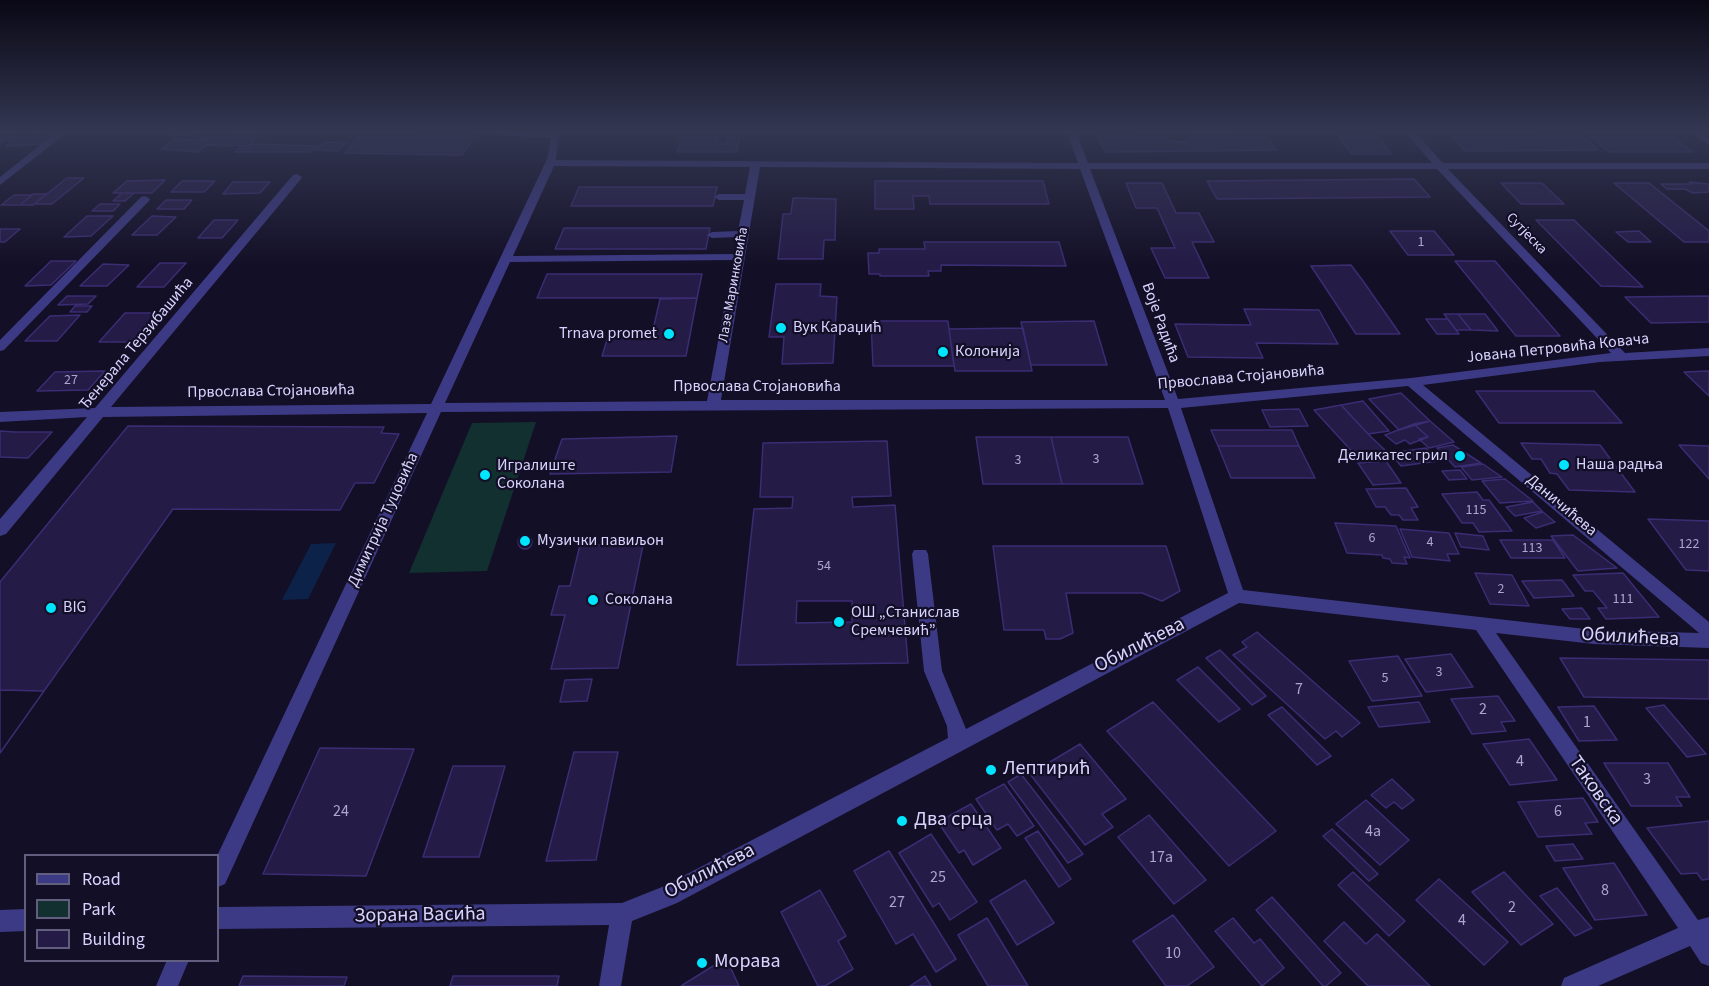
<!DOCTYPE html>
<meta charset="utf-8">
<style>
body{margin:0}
#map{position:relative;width:1709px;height:986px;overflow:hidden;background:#130f26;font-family:"Source Sans 3",sans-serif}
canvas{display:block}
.legend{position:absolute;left:24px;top:854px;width:195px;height:108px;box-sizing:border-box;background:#130f26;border:2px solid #625e7d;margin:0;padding:8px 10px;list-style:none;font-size:18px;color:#d9d4ff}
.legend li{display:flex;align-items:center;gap:12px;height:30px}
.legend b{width:30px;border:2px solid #625e7d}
</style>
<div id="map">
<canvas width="1709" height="986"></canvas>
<ul class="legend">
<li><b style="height:8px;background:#3d3a85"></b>Road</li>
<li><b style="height:16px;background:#12302f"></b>Park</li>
<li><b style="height:16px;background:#241b47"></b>Building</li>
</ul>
</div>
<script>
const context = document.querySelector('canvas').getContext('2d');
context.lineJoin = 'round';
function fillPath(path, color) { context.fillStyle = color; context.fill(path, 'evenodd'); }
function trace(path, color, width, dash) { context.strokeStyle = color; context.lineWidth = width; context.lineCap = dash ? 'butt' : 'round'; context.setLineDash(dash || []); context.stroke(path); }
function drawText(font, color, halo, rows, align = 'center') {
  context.font = font + ' "Source Sans 3",sans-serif'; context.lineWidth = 4.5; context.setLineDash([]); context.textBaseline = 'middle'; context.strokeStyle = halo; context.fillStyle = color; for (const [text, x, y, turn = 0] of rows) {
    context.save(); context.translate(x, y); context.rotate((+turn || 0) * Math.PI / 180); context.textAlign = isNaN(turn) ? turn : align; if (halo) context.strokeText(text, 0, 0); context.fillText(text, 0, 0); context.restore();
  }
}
const green = new Path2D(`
 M536,422L487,571L409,573L472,423Z`);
const water = new Path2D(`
 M336,543L308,599L282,600L311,544Z`);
const building = new Path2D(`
 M0,131H17L0,143Z
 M24,131H39L38,134L58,133L45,144L6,146L13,140H8Z
 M175,131H201L195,136L169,135Z
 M210,131L260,134L248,146L206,145L198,152L162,149L174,139L201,140L198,142L211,140L201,139Z
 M1228,131H1262L1276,150L1105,152L1097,135L1160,134L1167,141L1184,142L1192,138L1190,133H1229Z
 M361,134L475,135L462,155L345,153Z
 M1533,135H1582L1598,150L1465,151L1452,137L1536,138Z
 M682,136L718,137L717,144H726L727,138H739L737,152H677Z
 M1338,136H1377L1391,154H1352Z
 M1591,137H1672L1692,152H1609Z
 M324,142L346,143L338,151L316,150Z
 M252,144L317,146L311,152H235L239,148H248Z
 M67,178H84L52,204H34Z
 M1414,179L1430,197L1217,199L1207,181Z
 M165,180L152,193H113L127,181Z
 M182,181H215L204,192H171Z
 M875,181H1043L1049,204H930L929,196H913L914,209H875Z
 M233,182H270L260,193L223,194Z
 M1689,182L1709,184V192L1693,193L1685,189H1667L1661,184H1692Z
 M1126,183H1162L1176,213H1199L1214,242H1192L1209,278H1165L1151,248H1175L1157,208H1136Z
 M1501,183H1542L1564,204H1521Z
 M1614,183H1649L1709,231V242H1684Z
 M579,187H717L713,206H571Z
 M122,193H134L125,201H113Z
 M46,194L33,205H20L33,194Z
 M14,195H32L20,205H1Z
 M793,198L836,199L835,240H824L823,259H778L783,214H791Z
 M166,200H192L184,209H157Z
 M100,204H120L113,211H92Z
 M87,216H113L91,236L64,237Z
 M152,216L176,217L157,235H132Z
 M214,220H238L222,238H198Z
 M1536,220H1574L1643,287L1601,286Z
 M564,228H710L706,249H555Z
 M0,229H20L5,242H0Z
 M1390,231H1434L1454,255H1408Z
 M1639,231L1651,242H1628L1616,232Z
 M924,242H1059L1066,266L941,265V271H928L929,276H880V274H869L868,253H879V249H925Z
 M51,261H76L51,285L25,286Z
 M1455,261H1495L1560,336H1516Z
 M160,263H186L164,287H137Z
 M103,264L129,265L107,286H80Z
 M1351,265L1363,281L1400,334H1356L1311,266Z
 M547,274H702L697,298H537Z
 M776,284H821L820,296L837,297L833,363L782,364L784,337H769Z
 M67,296H96L88,304L58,305Z
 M1709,296V322L1651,323L1625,297Z
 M697,298L686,356H602L610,330H653L660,299Z
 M75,306H92L87,312H70Z
 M1244,309L1319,310L1338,344L1256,343L1263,358L1188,357L1175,324L1251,325Z
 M125,313H162L152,325H146L131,342H99Z
 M1444,314H1458L1471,330H1456Z
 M1458,314H1485L1498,331L1471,330Z
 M80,315L57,341H25L50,316Z
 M1426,319H1448L1459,334H1437Z
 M871,321H948L954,366H873Z
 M1094,321L1107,365H1031L1021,322Z
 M1023,328L1032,371H955L949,329Z
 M105,371L88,390L37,391L55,372Z
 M1709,371V396L1684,372Z
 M1476,391H1594L1622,423H1499Z
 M1401,393L1430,421L1399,430L1369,399Z
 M1363,401L1389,431L1368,434L1341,405Z
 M1341,405L1368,434L1386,451L1357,457L1314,410Z
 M1299,409L1308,426L1270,427L1262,410Z
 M1430,421L1454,442L1429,448L1419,439L1428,437L1414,424Z
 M1414,424L1428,437L1410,444L1405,440L1396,444L1385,435Z
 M128,426L384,427L381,433L399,434L374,483H355L340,510L173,509L0,753V582Z
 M1211,430H1292L1299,446H1218Z
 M0,431L15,432H52L28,458L0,457Z
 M677,436L671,472L550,474L562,439Z
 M976,437H1051L1062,484H983Z
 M1051,437H1128L1143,484H1062Z
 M887,441L891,496L852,497L853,507L895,505L908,663L737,665L754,509L792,508L793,497H760L763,443ZM797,601H852V622L796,623Z
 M1521,443L1600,445L1635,492L1569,490L1557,474L1550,473L1541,459H1532Z
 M1453,445L1481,463L1455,467L1437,448Z
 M1679,445L1709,446V479Z
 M1218,446H1299L1315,478H1231Z
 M1426,448L1438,461L1401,466L1390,453Z
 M1386,461L1401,483L1373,485L1358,463Z
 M1483,464L1502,477L1472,480L1461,467Z
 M1460,470L1467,479L1449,480L1442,471Z
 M1505,479L1514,486L1533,501L1500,503L1482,481Z
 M1406,488L1418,507L1411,508L1418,520H1403L1399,515H1391L1385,507H1376L1366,489Z
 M1477,492L1483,500H1489L1512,531L1479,532L1473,523H1462L1442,494Z
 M1533,502L1542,511L1515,516L1506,507Z
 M1543,512L1555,522L1536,528L1524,518Z
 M1648,519L1709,521V571L1686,570Z
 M1335,523L1396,526L1410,558L1404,557L1407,564L1392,563L1390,559L1383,558L1382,555L1347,553Z
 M1400,529L1449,533L1459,554H1447L1450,561L1412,557Z
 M1455,533L1483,536L1489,550L1461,547Z
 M518 542a7 7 0 1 1 14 0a7 7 0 1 1-14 0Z
 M1573,535L1617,568L1578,571L1551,536Z
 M1500,540H1553L1565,558H1511Z
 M580,545H643L618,668L551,669L565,615H551L559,586H570Z
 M993,546H1166L1180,591L1162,601L1142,593H1066L1073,633L1060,639H1046L1044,630H1004Z
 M1475,573L1512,575L1529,606L1490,604Z
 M1623,573L1659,617L1606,619L1598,608H1607L1593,591H1585L1573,575Z
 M1562,580L1574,596L1534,598L1522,581Z
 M1582,608L1590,619H1570L1562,609Z
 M1257,632L1360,723L1342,737L1336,731L1325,739L1233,655L1247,647L1242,642Z
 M1220,650L1266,696L1252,705L1206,658Z
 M1451,654L1473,687L1426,692L1405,659Z
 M1398,656L1422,696L1372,701L1349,661Z
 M1560,658L1709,660V699L1584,697Z
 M1198,667L1240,709L1219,722L1177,680Z
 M592,679L587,701L560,702L565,680Z
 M0,690L44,691L0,753Z
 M1498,696L1515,721L1501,722L1506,731L1472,734L1451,699Z
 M1153,702L1276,831L1229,866L1107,731Z
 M1419,702L1430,722L1379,727L1368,707Z
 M1664,705L1706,754L1687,757L1646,708Z
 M1594,706L1617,740L1579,741L1558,707Z
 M1282,707L1331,756L1317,765L1268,715Z
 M1529,739L1557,780L1510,785L1483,744Z
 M1080,744L1126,799L1102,814L1113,827L1085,845L1030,774Z
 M320,748L414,749L366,876L263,874Z
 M574,752H618L596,860L546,861Z
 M1604,763H1668L1690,797H1676L1682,806H1631Z
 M453,766H505L479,857H423Z
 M1021,774L1083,854L1068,863L1008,782Z
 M1392,779L1414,800L1402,809L1394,802L1386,808L1371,795Z
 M1004,784L1034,826L1017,836L1008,824L997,830L976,799Z
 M1583,798L1598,822L1585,823L1592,834L1538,837L1518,802Z
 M1366,800L1409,840L1380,865L1336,824Z
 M971,804L1001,848L973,865L964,850L959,853L938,822Z
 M1149,815L1206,880L1174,904L1118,837Z
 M1709,821V879L1702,880L1697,873L1681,874L1647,828Z
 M1332,829L1378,874L1369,881L1323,836Z
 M1038,831L1071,879L1059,887L1025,838Z
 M931,834L977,902L950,920L939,903L933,907L899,853Z
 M1573,844L1583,859L1555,861L1546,846Z
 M889,851L956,959L936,972L913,934L896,944L854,871Z
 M1614,863L1647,915L1595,920L1563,868Z
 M1353,872L1405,921L1389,936L1338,885Z
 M1504,872L1553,924L1521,945L1472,892Z
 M1439,879L1508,942L1484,965L1416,900Z
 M1025,880L1054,923L1017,945L990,901Z
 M1557,888L1592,928L1575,936L1540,896Z
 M820,890L846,936L838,941L853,969L825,986H818L781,912Z
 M1272,897L1341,973L1326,986H1323L1256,910Z
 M1173,915L1214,967L1187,986H1166L1133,941Z
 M987,918L1028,986H988L958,935Z
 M1233,918L1254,943L1260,939L1284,968L1262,986L1215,931Z
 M1344,922L1366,944L1377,934L1430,986H1368L1324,941Z
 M726,958L739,986H681Z
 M243,976L347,977L344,986H239Z
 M453,976H559L557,986H450Z
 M925,976L931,986H910Z`);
const minor = new Path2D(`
 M58,131H69L0,185V177Z
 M474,131L559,134L556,160L1078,163L1066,131H1076L1088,163H1432L1404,131H1414L1443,163H1709V169H1448L1625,353L1709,348V356L1600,362L1423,385L1709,622V648L1594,644L1496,633L1698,920L1709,917V966L1701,963L1690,946L1598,986H1561L1564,978L1678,928L1476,630L1239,603L677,903L632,921L621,986H599L609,925L218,929V907L622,903L662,887L948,738L947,726L924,671L912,554L914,550H926L928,554L942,671L966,729L1228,593L1168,408L441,412L225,884L218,887L217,856L427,413L103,417L6,534L0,536V519L87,417L0,422V412L95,408L293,175L297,174L302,177L301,179L111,407L431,404L547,159L551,138L479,134ZM554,166L750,167L745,194H719L714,197L719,200H744L738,231L712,232L707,235L712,238L737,237L734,254L513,256ZM760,167L1080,169L1165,400H721ZM1090,169H1437L1611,353L1411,378L1178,399ZM733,260L707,401L445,403L510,262ZM1408,386L1699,633L1594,630L1243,590L1181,408Z
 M1688,131H1699L1709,138V145Z
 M145,196L150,199L149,201L4,350L0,351V340L141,197Z
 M26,909V931L0,932V910Z
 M167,960H189L178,986H156Z`);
const markers = [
 [781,328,6,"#00e5ff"],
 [669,334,6,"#00e5ff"],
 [943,352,6,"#00e5ff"],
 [1460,456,6,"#00e5ff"],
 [1564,465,6,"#00e5ff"],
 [485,475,6,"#00e5ff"],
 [525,541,6,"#00e5ff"],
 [593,600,6,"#00e5ff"],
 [51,608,6,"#00e5ff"],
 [839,622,6,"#00e5ff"],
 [991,770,6,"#00e5ff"],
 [902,821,6,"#00e5ff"],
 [702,963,6,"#00e5ff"]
];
const farStreetnames = [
 ["Сутјеска",1526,234,46],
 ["Лазе Маринковића",734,285,-80]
];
const numberNames = [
 ["1",1421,243],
 ["27",71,381],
 ["3",1096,460],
 ["3",1018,461],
 ["115",1476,511],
 ["6",1372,539],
 ["4",1430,543],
 ["122",1689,545],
 ["113",1532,549],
 ["54",824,567],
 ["2",1501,590],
 ["111",1623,600],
 ["3",1439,673],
 ["5",1385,679]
];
const streetNames = [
 ["Воје Радића",1160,323,70],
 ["Ђенерала Терзибашића",137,344,-50],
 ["Јована Петровића Ковача",1558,349,-6],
 ["Првослава Стојановића",1241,378,-5],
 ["Првослава Стојановића",757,387],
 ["Првослава Стојановића",271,392,-1],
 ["Даничићева",1561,506,40],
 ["Димитрија Туцовића",384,520,-65]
];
const poiNames = [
 ["Вук Караџић",793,328],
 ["Trnava promet",657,334,"right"],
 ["Колонија",955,352],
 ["Деликатес грил",1448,456,"right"],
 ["Наша радња",1576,465],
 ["Игралиште",497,466],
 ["Соколана",497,484],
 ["Музички павиљон",537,541],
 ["Соколана",605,600],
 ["BIG",63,608],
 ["ОШ „Станислав",851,613],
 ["Сремчевић”",851,631]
];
const nearNumbernames = [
 ["7",1299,690],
 ["2",1483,710],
 ["1",1587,723],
 ["4",1520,762],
 ["3",1647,780],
 ["24",341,812],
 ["6",1558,812],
 ["4a",1373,832],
 ["17a",1161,858],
 ["25",938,878],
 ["8",1605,891],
 ["27",897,903],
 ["2",1512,908],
 ["4",1462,921],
 ["10",1173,954]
];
const nearStreetnames = [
 ["Обилићева",1630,638,3],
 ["Обилићева",1140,646,-27],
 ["Таковска",1595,791,55],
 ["Обилићева",710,872,-27],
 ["Зорана Васића",420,916,-1]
];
const nearPoinames = [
 ["Лептирић",1003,770],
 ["Два срца",914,821],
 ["Морава",714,963]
];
fillPath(green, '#12302f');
fillPath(water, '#0c2248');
fillPath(building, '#241b47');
trace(building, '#3b2d73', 1.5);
fillPath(minor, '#3d3a85');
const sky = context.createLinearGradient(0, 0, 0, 269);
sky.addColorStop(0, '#0a0815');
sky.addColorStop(0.49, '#333752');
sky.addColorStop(1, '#33375200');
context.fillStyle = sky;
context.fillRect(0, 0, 1709, 269);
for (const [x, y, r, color] of markers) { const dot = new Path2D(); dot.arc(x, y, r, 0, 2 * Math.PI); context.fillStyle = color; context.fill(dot); trace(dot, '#130f26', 2); }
drawText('14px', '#d9d4ff', '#130f26', farStreetnames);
drawText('14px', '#aca6d1', null, numberNames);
drawText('16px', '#d9d4ff', '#130f26', streetNames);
drawText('16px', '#d9d4ff', '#130f26', poiNames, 'left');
drawText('16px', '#aca6d1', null, nearNumbernames);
drawText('20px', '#d9d4ff', '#130f26', nearStreetnames);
drawText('20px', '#d9d4ff', '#130f26', nearPoinames, 'left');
</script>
